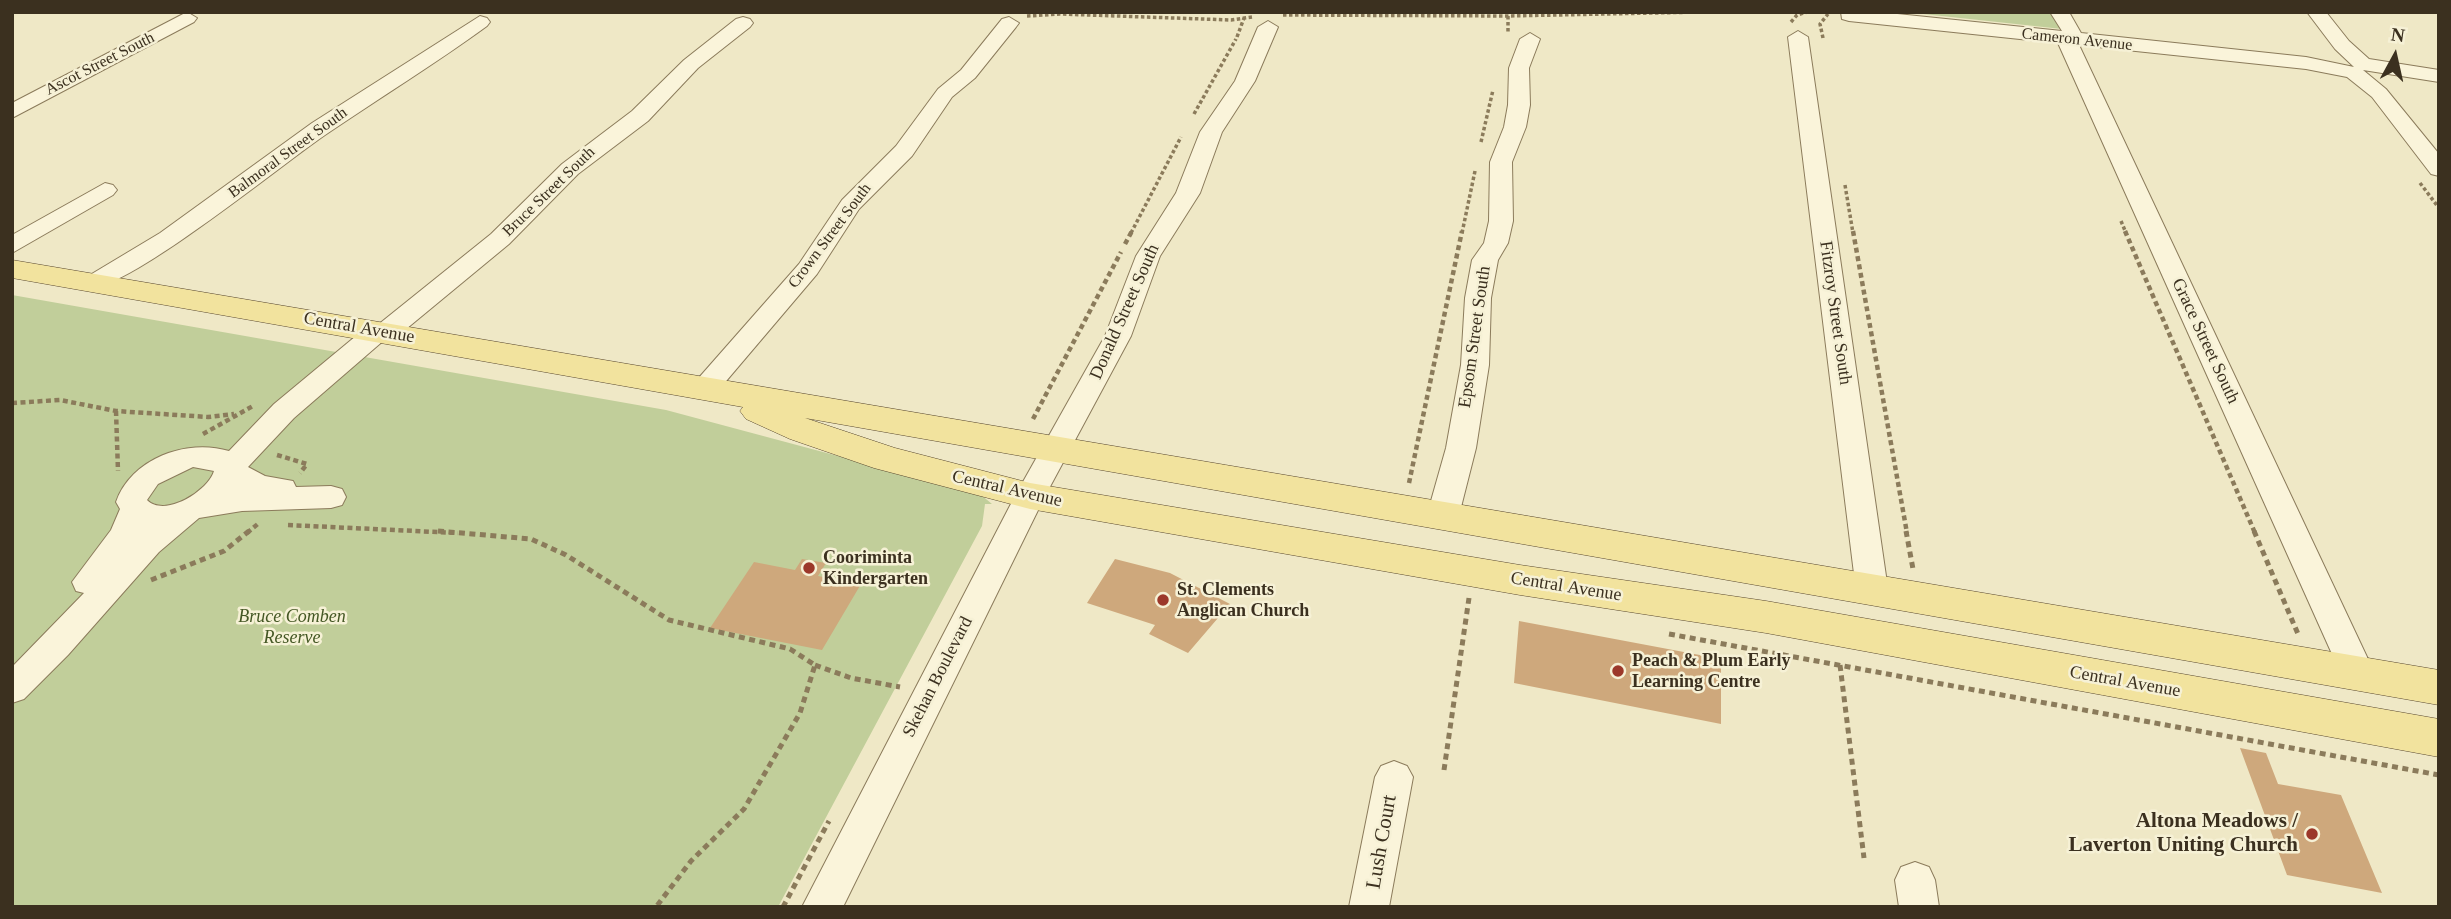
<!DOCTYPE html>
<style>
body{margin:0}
#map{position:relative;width:2451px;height:919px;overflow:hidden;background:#efe8c6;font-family:"Times New Roman",serif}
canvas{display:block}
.frame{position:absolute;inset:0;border:14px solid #3b301f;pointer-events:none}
.north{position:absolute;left:2360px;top:21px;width:70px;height:70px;-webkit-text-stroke:5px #f6f1d6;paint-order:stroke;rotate:8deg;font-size:19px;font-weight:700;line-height:28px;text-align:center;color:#3b301f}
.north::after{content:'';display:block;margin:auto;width:24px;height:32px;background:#3b301f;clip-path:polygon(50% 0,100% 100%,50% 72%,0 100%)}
</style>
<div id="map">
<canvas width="2451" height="919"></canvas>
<div class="frame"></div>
<div class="north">N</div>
</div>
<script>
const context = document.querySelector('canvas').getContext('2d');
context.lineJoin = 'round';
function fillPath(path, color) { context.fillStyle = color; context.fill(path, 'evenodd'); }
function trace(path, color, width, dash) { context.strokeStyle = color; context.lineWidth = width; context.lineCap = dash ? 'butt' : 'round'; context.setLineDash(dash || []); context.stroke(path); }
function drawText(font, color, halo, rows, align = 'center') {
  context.font = font + ' "Times New Roman",serif'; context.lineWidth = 5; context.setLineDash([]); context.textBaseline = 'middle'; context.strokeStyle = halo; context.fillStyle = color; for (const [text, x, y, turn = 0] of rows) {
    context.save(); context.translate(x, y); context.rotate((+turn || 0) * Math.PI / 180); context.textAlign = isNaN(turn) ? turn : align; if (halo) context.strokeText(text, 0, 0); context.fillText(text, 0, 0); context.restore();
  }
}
const green = new Path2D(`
 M1905,12H2060L2062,29Z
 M12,295L666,410L980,494L992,504H985L982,526L778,907H12Z`);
const building = new Path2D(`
 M802,559L826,563L818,576L861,584L822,650L710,628L754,562L795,570Z
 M1115,559L1170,573L1230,604L1188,653L1149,634L1155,625L1087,603Z
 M1519,621L1721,659V724L1514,683Z
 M2240,748L2266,753L2278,784L2341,795L2382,893L2287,875Z`);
const pathFar2 = new Path2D(`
 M1283,15L1508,16L1703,12
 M1027,16L1060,14L1231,20L1252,17
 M1508,16V34
 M1791,22L1797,15L1807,12
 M1237,37L1244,18
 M1823,38L1820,24L1828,14
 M1194,114L1236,39
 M1481,142L1493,90
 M2420,183L2439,208
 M1845,185L1853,233
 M2121,221L2126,233
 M1131,233L1181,137
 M1462,233L1475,171`);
const pathFar1 = new Path2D(`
 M1853,231L1907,533
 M2125,231L2255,533
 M1125,244L1132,231
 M12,403L60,400L116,411L208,417L234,414
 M116,411L118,471
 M1033,419L1121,252
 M203,434L253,406
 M277,455L307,464L300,473
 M1409,483L1462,231
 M288,525L458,533
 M247,533L259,523`);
const path = new Path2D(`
 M438,531L531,539L566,555L669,620L790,649L815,665L800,713L744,809L691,861L656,907
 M1906,531L1913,569
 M2254,531L2298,634
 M151,580L224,551L249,531
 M1669,634L2439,775
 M815,665L851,678L900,687
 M1840,665L1864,858
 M1444,770L1469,598
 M783,907L829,821`);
const minor = new Path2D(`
 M187,12L197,18L194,22L12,118V103Z
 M1841,12H1878L2062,31L2050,12H2069L2081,33L2306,57L2354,67L2335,49L2307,12H2326L2349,41L2369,59L2439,70V82L2363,70L2386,89L2439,154V176L2431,174L2372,97L2347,77L2306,69L2079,45L2375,674L2370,684L2358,688L2346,684L2341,674L2058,43L1849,21L1842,19Z
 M480,16L487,18L490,22L487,26C435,64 381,97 328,133C288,159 121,297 85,288L81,283L85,278L160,233L312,123Z
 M743,17L750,19L753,23L750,27L698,68L648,121L578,174L509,244L394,339L383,341L294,418L248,467L265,476L293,481L296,487L331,486L342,489L346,497L342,505L331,508L242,511L199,518L159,552L68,655L24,699L12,703V667L84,593L76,591L72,582L111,530L120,509L116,502C131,459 186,438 229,451L274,404L368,326L379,324L491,234L562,164L632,111L684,60L736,19ZM193,467L214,471C208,491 165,518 147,500L158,484Z
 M1009,17L1019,23L1016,27L975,78L952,97L912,156L859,209L817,274L716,393L706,396L696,393L692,387L696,381L799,264L842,200L896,146L938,89L961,70L1002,19Z
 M1268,21L1278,27L1255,81L1222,132L1200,193L1160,256L1131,336L1045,496L843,907H802L1015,496L1105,336L1136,256L1176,193L1200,132L1235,81L1258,27Z
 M1798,31L1808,37L1888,590L1884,599L1872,602L1860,599L1856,590L1788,37Z
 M1530,33L1540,39L1529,68L1530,105L1526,127L1512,162L1513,221L1508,243L1498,260L1491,298L1489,365L1476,448L1459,515L1454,523L1443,526L1432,523L1427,515L1446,448L1461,365L1465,298L1472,260L1484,243L1489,221L1490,162L1504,127L1508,105L1509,68L1520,39Z
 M105,183L113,185L117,190L113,195L12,253V235Z
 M1394,761L1407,766L1413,777L1389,907H1349L1375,777L1381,766Z
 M1915,862L1929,867L1935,880L1939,907H1899L1895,880L1901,867Z`);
const major = new Path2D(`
 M12,260L2439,670V705L805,418L895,448L1030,483L1520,565L1766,601L2439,719V757L1766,633L1520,595L1030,509L874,468L790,439L746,419L740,411L743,407L12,278Z`);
const markers = [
 [809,568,7,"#9c382a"],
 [1163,600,7,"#9c382a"],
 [1618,671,7,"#9c382a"],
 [2312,834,7,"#9c382a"]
];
const farStreetnames = [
 ["Cameron Avenue",2077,40,6],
 ["Ascot Street South",100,64,-27],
 ["Balmoral Street South",288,153,-36],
 ["Bruce Street South",549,192,-44],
 ["Crown Street South",830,236,-53]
];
const streetNames = [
 ["Donald Street South",1125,312,-66],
 ["Fitzroy Street South",1835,313,82],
 ["Central Avenue",359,328,10],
 ["Epsom Street South",1475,337,-82],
 ["Grace Street South",2205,341,65],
 ["Central Avenue",1007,489,13],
 ["Central Avenue",1566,587,9],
 ["Skehan Boulevard",938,677,-63],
 ["Central Avenue",2125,682,10]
];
const poiNames = [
 ["Cooriminta",823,558],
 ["Kindergarten",823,579],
 ["St. Clements",1177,590],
 ["Anglican Church",1177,611],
 ["Peach & Plum Early",1632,661],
 ["Learning Centre",1632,682]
];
const parkNames = [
 ["Bruce Comben",292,617],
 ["Reserve",292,638]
];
const nearPoinames = [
 ["Altona Meadows /",2298,822],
 ["Laverton Uniting Church",2298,846]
];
const nearStreetnames = [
 ["Lush Court",1382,842,-80]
];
fillPath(green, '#c1ce9a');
fillPath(building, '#cea87c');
trace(minor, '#8b7b5b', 2);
trace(major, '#59482f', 1);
trace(pathFar2, '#8b7b5b', 3.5, [3.5, 2.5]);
trace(pathFar1, '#8b7b5b', 4.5, [5, 3.5]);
trace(path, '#8b7b5b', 5, [6, 4.5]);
fillPath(minor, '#faf4da');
fillPath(major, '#f2e39e');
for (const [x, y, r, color] of markers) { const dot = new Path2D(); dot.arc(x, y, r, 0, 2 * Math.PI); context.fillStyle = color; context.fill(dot); trace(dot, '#f6f1d6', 2.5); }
drawText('16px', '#3b301f', '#f6f1d6', farStreetnames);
drawText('18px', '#3b301f', '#f6f1d6', streetNames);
drawText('bold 18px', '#3b301f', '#f6f1d6', poiNames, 'left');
drawText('italic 18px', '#455825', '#f6f1d6', parkNames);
drawText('bold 21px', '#3b301f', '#f6f1d6', nearPoinames, 'right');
drawText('21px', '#3b301f', '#f6f1d6', nearStreetnames);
</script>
